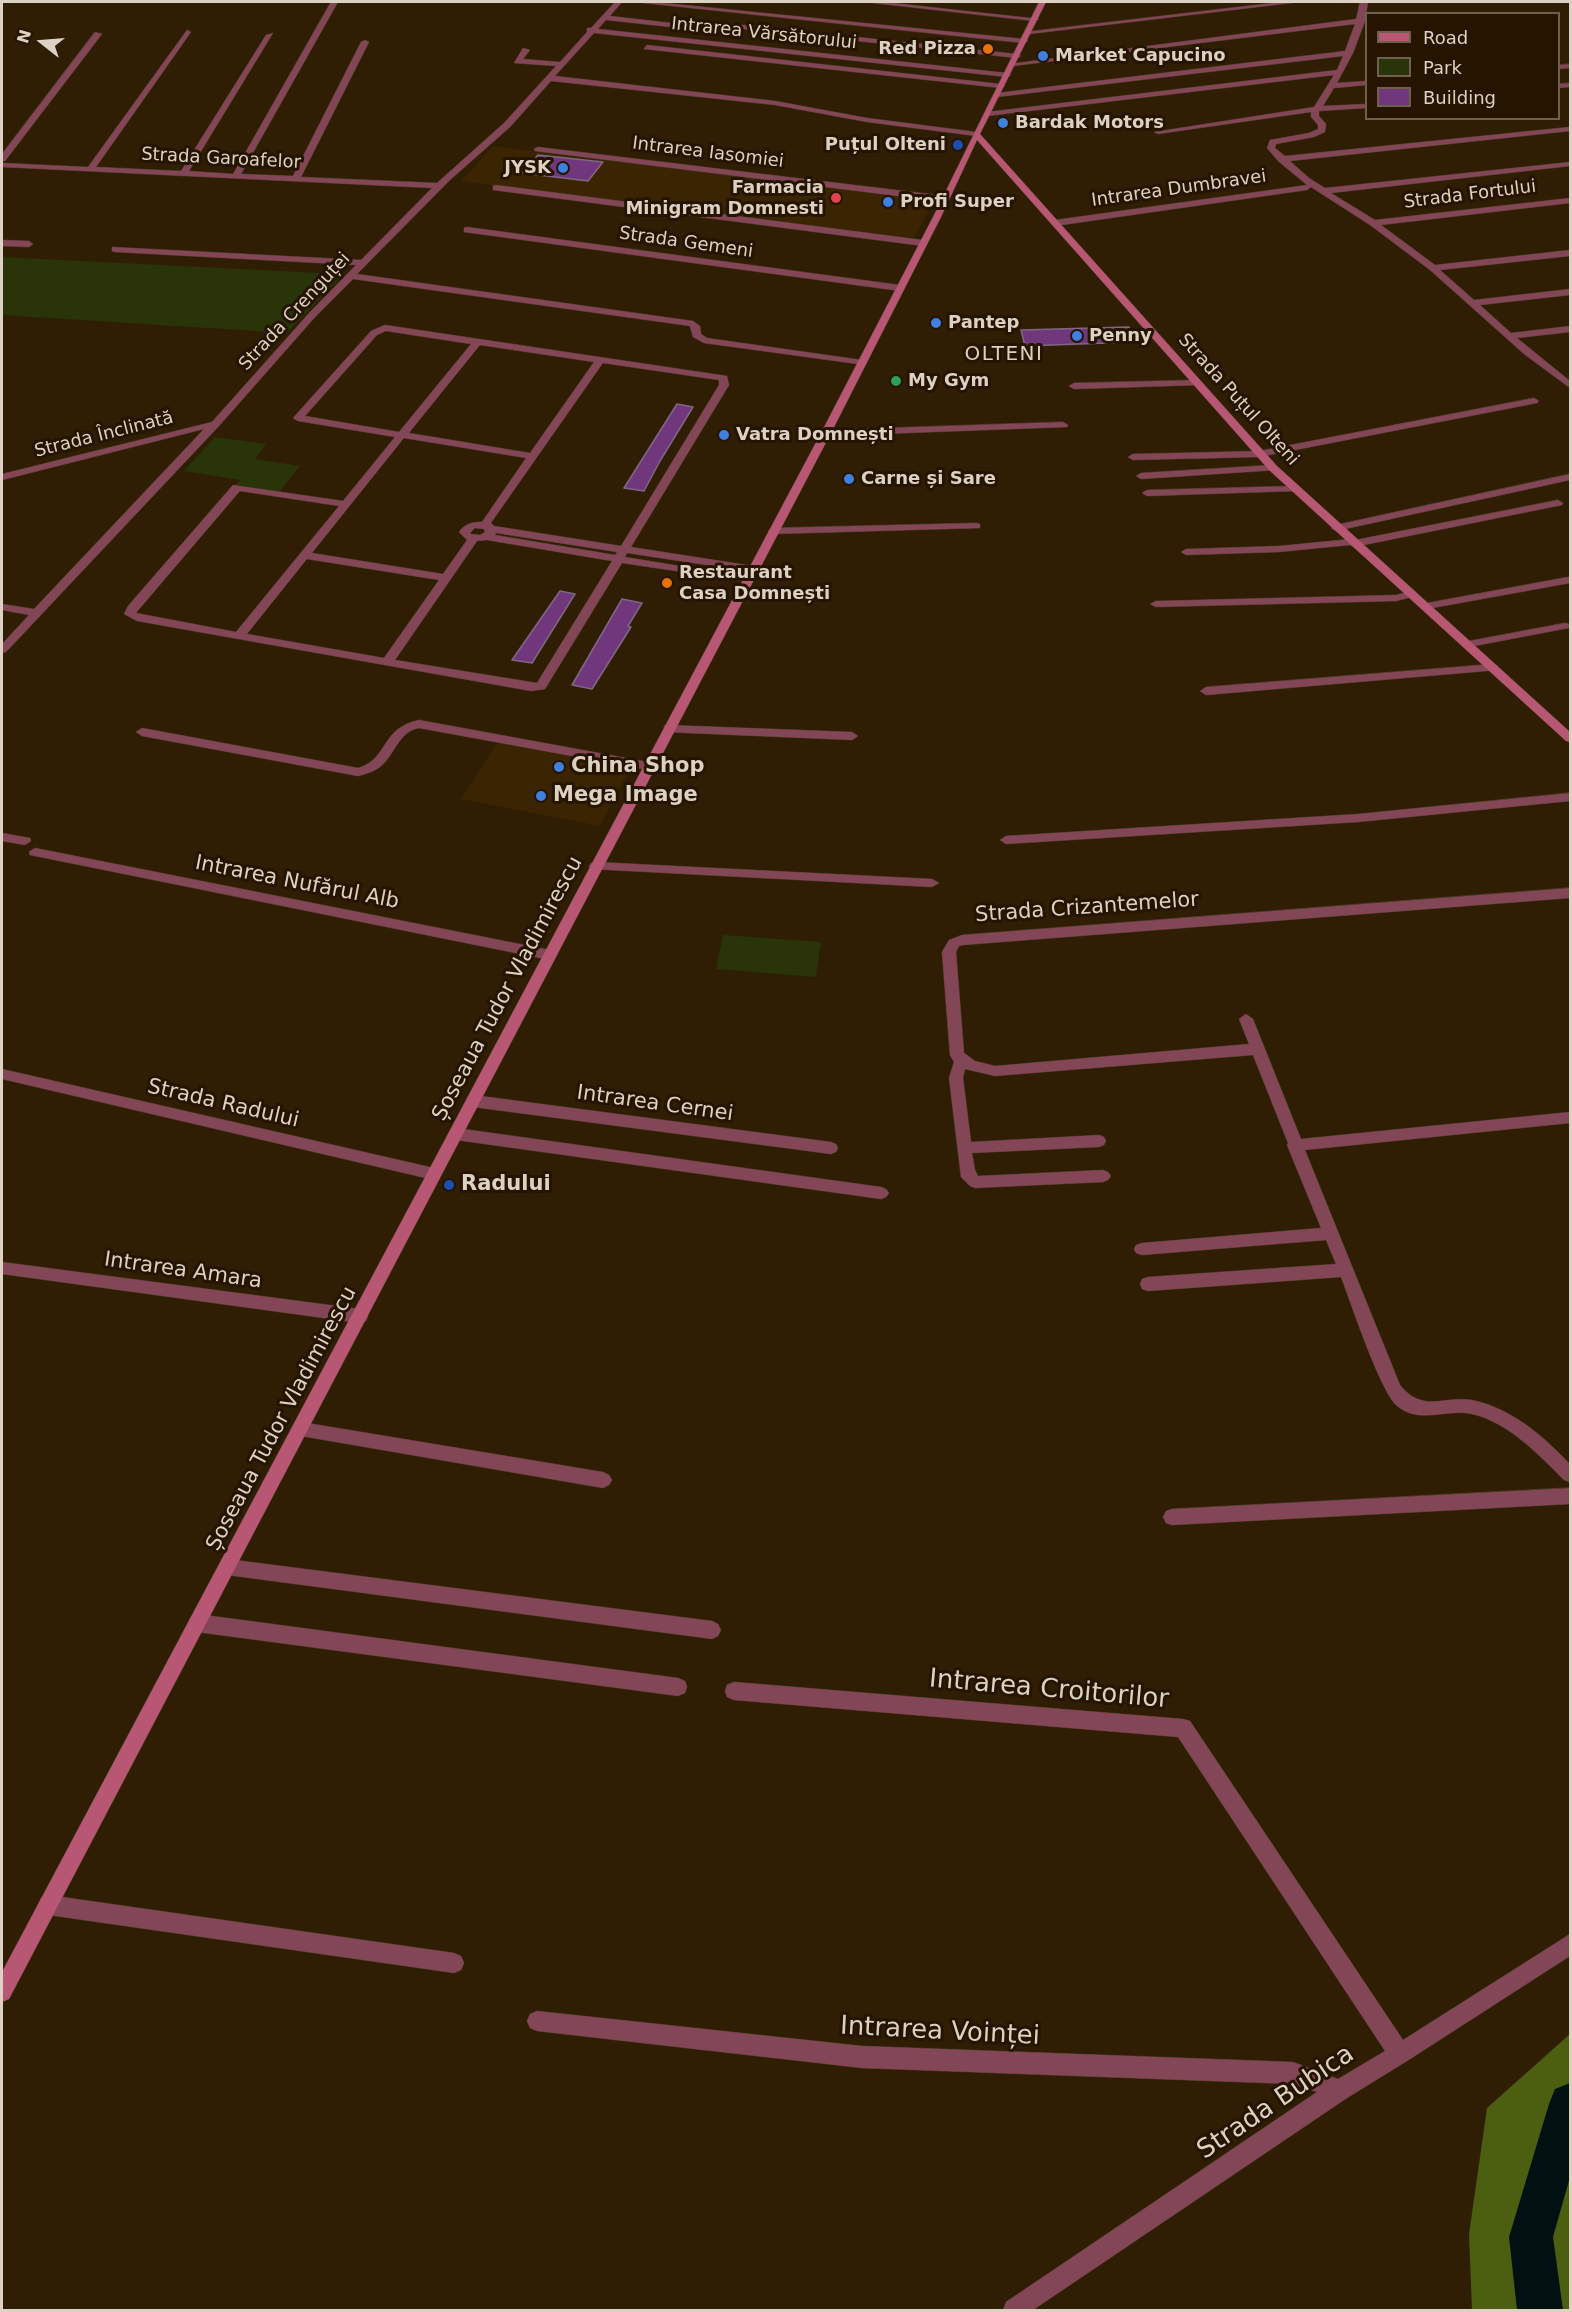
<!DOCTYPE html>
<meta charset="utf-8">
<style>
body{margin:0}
#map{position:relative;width:1572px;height:2312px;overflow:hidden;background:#2f1e04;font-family:"DejaVu Sans",sans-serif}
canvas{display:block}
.frame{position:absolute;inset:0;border:3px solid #ddd1c3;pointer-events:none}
.legend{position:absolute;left:1365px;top:12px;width:195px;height:108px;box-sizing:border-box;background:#251400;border:2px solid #6f604e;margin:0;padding:8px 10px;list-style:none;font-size:18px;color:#ddd1c3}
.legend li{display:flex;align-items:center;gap:12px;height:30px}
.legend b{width:30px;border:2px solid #6f604e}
.north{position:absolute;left:12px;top:12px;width:60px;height:60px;-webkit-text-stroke:4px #251400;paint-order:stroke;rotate:287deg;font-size:16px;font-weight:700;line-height:24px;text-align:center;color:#ddd1c3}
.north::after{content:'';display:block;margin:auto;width:21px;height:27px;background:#ddd1c3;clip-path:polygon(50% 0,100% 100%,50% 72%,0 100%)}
</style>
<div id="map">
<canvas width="1572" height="2312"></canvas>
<div class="frame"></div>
<ul class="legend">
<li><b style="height:8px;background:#b75774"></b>Road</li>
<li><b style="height:16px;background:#2a3409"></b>Park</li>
<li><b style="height:16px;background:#71377d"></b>Building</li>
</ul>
<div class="north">N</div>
</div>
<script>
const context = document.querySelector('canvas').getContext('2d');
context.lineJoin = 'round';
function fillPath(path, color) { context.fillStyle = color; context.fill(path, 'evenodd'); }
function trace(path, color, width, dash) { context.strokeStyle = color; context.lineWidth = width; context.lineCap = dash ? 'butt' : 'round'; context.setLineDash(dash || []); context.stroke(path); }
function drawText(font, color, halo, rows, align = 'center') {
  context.font = font + ' "DejaVu Sans",sans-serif'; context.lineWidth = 6; context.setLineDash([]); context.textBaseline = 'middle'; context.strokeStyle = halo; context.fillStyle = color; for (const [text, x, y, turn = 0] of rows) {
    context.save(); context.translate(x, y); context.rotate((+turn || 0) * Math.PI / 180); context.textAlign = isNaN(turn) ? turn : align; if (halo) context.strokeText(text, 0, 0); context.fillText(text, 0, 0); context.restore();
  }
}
const built = new Path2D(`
 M493,146L934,200L914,238L461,181Z
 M497,743L631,767L600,826L461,799Z`);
const green = new Path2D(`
 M2,257L340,274H344L287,333L2,315Z
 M215,437L266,444L255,459L300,466L279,492L236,485L240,480L184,471Z
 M723,935L821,942L816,977L716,969Z`);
const forest = new Path2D(`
 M1570,2034V2310H1472L1469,2234L1487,2108Z`);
const river = new Path2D(`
 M1570,2083V2177L1553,2237L1563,2310H1517L1509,2237L1549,2104L1555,2089Z`);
const building = new Path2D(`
 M538,155L603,162L588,181L522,173Z
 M1129,327L1134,342L1025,346L1021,330Z
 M677,404L693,407L660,461L644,491L624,488Z
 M560,591L575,594L532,663L512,660Z
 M622,599L642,603L628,626L631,627L592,689L572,685Z`);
const street = new Path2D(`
 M331,2H338L241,174L293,176L361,42L365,40L369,42L301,177L437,183L504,123L556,66L514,63L523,48L530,50L523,59L560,62L587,32V28H591L615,2H622L610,16L680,24H734L1017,54L1021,56L1017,58L734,28H680L606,20L598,29L1007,73L1011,75L1007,77L594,33L555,76L775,101L867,118L976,132L980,134L976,136L867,122L775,105L551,81L510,127L450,180L357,274L693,321L700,326L701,334L707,338L862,360L867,363L865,365L704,343L693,337L690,326L353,279L316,316L219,426L6,652L2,653V644L29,615L2,610V604L34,609L204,429L2,480V474L212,422L310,312L356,265L115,252L112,251V247L361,260L432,188L2,167V163L88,167L187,30L191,32L96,167L181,171L266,35L273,33L189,171L233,174Z
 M634,2H654L1024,39L1028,41L1024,43Z
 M864,2H884L1039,19L1035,21Z
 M1281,2H1300L1029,34L1025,32Z
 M1360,2H1368L1365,21L1353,53L1337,83L1366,81V85L1334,88L1323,106L1366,104V108L1319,111V116L1326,124L1325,132L1314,137L1276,144L1275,148L1285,156L1570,127V131L1290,161L1309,178L1325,188L1570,162V166L1331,193L1375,220L1570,198V203L1381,225L1435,265L1570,250V256L1440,270L1474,300L1570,289V295L1480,305L1511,333L1570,326V332L1517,338L1570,381V388L1524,354L1430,270L1370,225L1311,187L1307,190L1055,226L1051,223L1055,220L1307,185L1278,161L1267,148L1270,140L1309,133L1318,129V125L1311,117V112L1158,134L1154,132L1314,107L1334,75L987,116L983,114L987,112L1337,70L1343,56L997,97L993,95L997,93L1345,51L1355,24L1013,66L1009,64L1356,19Z
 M95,32L102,34L5,161H2V154Z
 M647,45L1001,84L1005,86L1001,88L644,49Z
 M1570,64V68L1558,69V65Z
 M1570,83V87L1558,88V84Z
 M538,147L946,196L950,199L946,202L535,151L534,149Z
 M496,185L923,240L927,243L923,246L493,190V186Z
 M467,227L900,285L905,288L900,291L464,232V228Z
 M2,240L29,241L33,244L29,247L2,246Z
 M385,325L727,376L729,385L631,547L753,566L759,569L753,572L627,553L625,557L747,577L751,578V582L622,563L545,689L531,691L137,621L124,614L128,606L233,485L343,501L395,437L298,421L293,418L371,331ZM386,331L471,344L399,432L305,416L377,335ZM480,345L594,362L530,453L409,433ZM603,363L719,380V385L621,546L494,526L491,523ZM404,438L526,458L482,522C471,522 465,524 459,532L467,540L443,574L312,553ZM240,491L339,506L236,632L136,613ZM475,528L484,529L485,532L480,535L471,534L470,533ZM496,533L617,552L615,555L495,535ZM487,540L612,561L537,683L395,660L477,541ZM307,559L439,580L384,658L247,634Z
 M1198,380L1203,383L1201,385L1074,389L1069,386L1074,383Z
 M1534,398L1539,401L1537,403L1259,457L1133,460L1128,457L1133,454L1259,451Z
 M1063,422L1068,425L1067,427L826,436L821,433L826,430Z
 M1273,465L1278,468L1277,470L1141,479L1136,476L1141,473Z
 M1570,474V480L1336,531L1331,528L1336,525Z
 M1293,486L1297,487V491L1147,496L1142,493L1147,490Z
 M1558,500L1563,503L1562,505L1354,547L1350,545L1279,552L1186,555L1181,552L1186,549L1279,546L1351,539L1355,540Z
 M976,523L980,524V528L773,534L768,531L773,528Z
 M1568,577H1570V583L1427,609L1421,606L1427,603Z
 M1412,591L1418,594L1416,596L1396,601L1156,607L1150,604L1156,601L1396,595Z
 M1565,623L1569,624V628L1469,647L1463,644L1469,641Z
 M1494,664L1498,666V670L1206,695L1200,691L1206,687Z
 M419,720L648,762L654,766L648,770L419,728C398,732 395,755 380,767C373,772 366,774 358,776L142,736L136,732L142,728L358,768C389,759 380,728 419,720Z
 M668,725L852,732L858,736L852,740L664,732V726Z
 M1570,793V801L1358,822L1006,844L1000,840L1006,836L1358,814Z
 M2,833L30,838L31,841L25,845L2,841Z
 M35,848L550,950L557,955L550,960L30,855L29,852Z
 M596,862L932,879L939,883L932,887L591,869L589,866L591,863Z
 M1570,888V898L963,945L959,946L956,952L964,1053L975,1061L995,1066L1249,1044L1239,1019L1246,1014L1253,1019L1301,1139L1570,1112V1123L1305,1150L1400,1385C1425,1416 1447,1392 1480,1402C1516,1412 1545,1438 1570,1464V1482L1564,1480C1539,1455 1508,1422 1472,1414C1447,1408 1420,1425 1397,1406C1380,1391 1351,1303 1341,1277L1148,1291L1142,1289L1140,1284L1142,1279L1148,1277L1336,1264L1326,1240L1142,1255L1136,1253L1134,1249L1136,1245L1142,1243L1321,1228L1287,1145L1288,1143L1253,1055L995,1076L965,1069L963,1078L971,1142L1099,1135L1104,1137L1106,1141L1104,1145L1099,1147L972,1153L975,1170L978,1176L1103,1170L1108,1172L1111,1176L1108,1180L1103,1182L975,1188L970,1186L961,1177L949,1078L954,1062L950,1055L942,952L949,940L962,935Z
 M2,1069L434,1168L439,1170L442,1174L439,1178L434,1180L2,1079Z
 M473,1095L831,1142L836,1144L838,1148L836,1152L831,1154L473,1107L468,1105L466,1101L468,1097Z
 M456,1128L881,1187L886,1189L889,1193L886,1197L881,1199L456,1140L451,1138L449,1134L451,1130Z
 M2,1262L360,1309L366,1311L368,1316L366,1321L360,1323L2,1274Z
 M301,1422L603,1472L609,1475L612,1480L609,1485L603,1488L301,1436L295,1434L293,1429L295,1424Z
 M1570,1488V1504L1172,1525L1166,1523L1163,1517L1166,1511L1172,1509Z
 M227,1559L712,1621L718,1624L721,1630L718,1636L712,1639L227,1575L221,1573L218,1567L221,1561Z
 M197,1614L678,1678L685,1681L687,1687L685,1693L678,1696L197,1632L191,1629L188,1623L191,1617Z
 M734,1682L1183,1719L1190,1721L1403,2040L1570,1934V1956L1407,2061L1347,2098L1033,2310H1003L1006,2302L1317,2092L1293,2084L862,2068L537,2031L530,2028L527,2021L530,2014L537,2011L862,2046L1293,2062L1338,2079L1385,2051L1178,1737L734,1700L727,1697L725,1691L727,1685Z
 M48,1895L454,1953L461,1956L464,1963L461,1970L454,1973L48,1915L41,1912L38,1905L41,1898Z`);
const secondary = new Path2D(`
 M1039,2H1046L980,134L1277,466L1570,732V742L1566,741L1269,470L977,140L941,217L831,433L9,1999L2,2002V1972L821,433L933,217Z`);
const markers = [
 [988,49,6,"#e8710a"],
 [1043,56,6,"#3f7fe0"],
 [1003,123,6,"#3f7fe0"],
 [958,145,6,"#1a4fb4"],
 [563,168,6,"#3f7fe0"],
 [836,198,6,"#e0444e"],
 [888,202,6,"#3f7fe0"],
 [936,323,6,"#3f7fe0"],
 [1077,336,6,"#3f7fe0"],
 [896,381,6,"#2e9e5b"],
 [724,435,6,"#3f7fe0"],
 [849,479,6,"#3f7fe0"],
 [667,583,6,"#e8710a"],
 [559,767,6,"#3f7fe0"],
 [541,796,6,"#3f7fe0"],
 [449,1185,6,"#1a4fb4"]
];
const farStreetnames = [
 ["Intrarea Vărsătorului",764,34,6],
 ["Intrarea Iasomiei",708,153,7],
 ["Strada Garoafelor",221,159,3],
 ["Intrarea Dumbravei",1179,189,-8],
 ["Strada Fortului",1470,195,-7],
 ["Strada Gemeni",686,243,8],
 ["Strada Crenguței",295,312,-47],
 ["Strada Puțul Olteni",1238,400,48],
 ["Strada Înclinată",104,435,-14]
];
const farPoinames = [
 ["Red Pizza",976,49,"right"],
 ["Market Capucino",1055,56],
 ["Bardak Motors",1015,123],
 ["Puțul Olteni",946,145,"right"],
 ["JYSK",551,168,"right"],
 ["Farmacia",824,188,"right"],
 ["Minigram Domnesti",824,209,"right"],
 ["Profi Super",900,202],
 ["Pantep",948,323],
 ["Penny",1089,336],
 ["My Gym",908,381],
 ["Vatra Domnești",736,435],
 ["Carne și Sare",861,479],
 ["Restaurant",679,573],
 ["Casa Domnești",679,594]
];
const farQuarternames = [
 ["OLTENI",1004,355]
];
const poiNames = [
 ["China Shop",571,767],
 ["Mega Image",553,796],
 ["Radului",461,1185]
];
const streetNames = [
 ["Intrarea Nufărul Alb",297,883,11],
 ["Strada Crizantemelor",1087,908,-4],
 ["Șoseaua Tudor Vladimirescu",508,989,-62],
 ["Strada Radului",223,1104,13],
 ["Intrarea Cernei",655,1104,8],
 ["Intrarea Amara",183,1271,8],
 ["Șoseaua Tudor Vladimirescu",282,1419,-62]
];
const nearStreetnames = [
 ["Intrarea Croitorilor",1049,1690,5],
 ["Intrarea Voinței",940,2032,3],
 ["Strada Bubica",1276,2103,-34]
];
fillPath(built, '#3a2402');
fillPath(green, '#2a3409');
fillPath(forest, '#4c5e10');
fillPath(river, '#011111');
fillPath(building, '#71377d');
trace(building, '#7e6882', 1.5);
trace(street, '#4b3b23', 1);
trace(secondary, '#4b3b23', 1);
fillPath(street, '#824656');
fillPath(secondary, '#b75774');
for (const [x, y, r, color] of markers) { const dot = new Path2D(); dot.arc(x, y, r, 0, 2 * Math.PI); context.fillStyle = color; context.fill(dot); trace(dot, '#251400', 2); }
drawText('18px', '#ddd1c3', '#251400', farStreetnames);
drawText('bold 18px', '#ddd1c3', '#251400', farPoinames, 'left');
context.letterSpacing = '1.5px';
drawText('20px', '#ddd1c3', '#251400', farQuarternames);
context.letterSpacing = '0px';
drawText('bold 21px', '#ddd1c3', '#251400', poiNames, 'left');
drawText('21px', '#ddd1c3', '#251400', streetNames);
drawText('26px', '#ddd1c3', '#251400', nearStreetnames);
</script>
